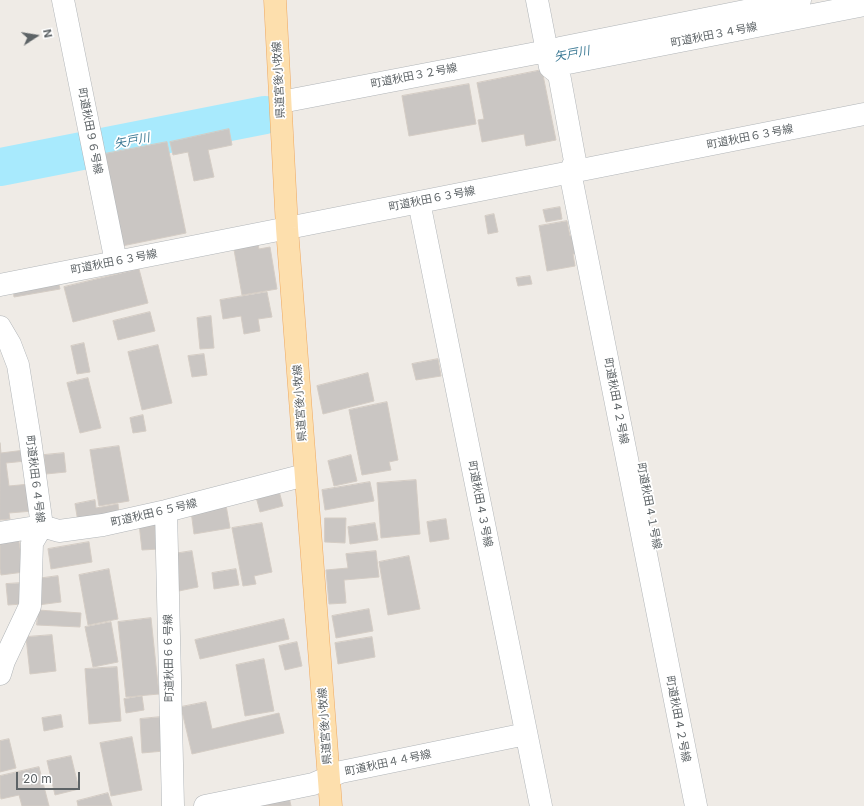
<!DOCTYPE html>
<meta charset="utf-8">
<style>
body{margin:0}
#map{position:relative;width:864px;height:806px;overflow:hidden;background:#efebe6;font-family:Inter,sans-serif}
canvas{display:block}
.north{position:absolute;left:16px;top:16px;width:40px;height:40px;-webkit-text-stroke:3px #fff;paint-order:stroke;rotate:78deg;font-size:11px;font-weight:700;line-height:16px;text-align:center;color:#5d6366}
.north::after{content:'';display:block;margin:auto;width:14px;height:18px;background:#5d6366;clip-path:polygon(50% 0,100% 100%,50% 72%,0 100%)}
.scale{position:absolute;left:16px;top:772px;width:64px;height:18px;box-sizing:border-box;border:2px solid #5d6366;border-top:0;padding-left:5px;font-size:12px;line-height:14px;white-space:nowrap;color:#5d6366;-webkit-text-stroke:3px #fff;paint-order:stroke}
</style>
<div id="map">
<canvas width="864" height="806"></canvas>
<div class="north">N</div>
<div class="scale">20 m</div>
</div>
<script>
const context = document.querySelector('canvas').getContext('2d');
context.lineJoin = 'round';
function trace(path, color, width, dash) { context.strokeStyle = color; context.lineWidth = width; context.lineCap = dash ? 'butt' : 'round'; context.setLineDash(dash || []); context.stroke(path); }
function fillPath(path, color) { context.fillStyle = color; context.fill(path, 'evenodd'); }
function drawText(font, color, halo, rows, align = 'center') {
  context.font = font + ' Inter,"Noto Sans JP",sans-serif'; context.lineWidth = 3.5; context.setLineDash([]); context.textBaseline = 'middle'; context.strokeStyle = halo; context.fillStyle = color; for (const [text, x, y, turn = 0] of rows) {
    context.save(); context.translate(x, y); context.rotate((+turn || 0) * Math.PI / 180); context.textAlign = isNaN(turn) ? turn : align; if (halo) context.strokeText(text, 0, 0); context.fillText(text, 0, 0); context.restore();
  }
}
const river = new Path2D(`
 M0,167L265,115`);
const building = new Path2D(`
 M542,70L556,140L526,146L524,134L482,142L478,120L484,119L477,83Z
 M469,84L476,124L409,136L402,96Z
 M229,129L232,145L208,150L214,177L194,181L188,152L173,155L170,142Z
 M167,142L186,233L117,247L99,155Z
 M560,207L562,219L546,222L543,210Z
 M494,214L498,232L488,234L485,216Z
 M567,221L570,236L578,234L581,253L573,254L575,266L547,271L539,226Z
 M257,240L259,249L270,247L277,289L242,295L233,244Z
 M139,269L148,303L73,322L64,287Z
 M530,276L532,284L518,286L516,278Z
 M58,280L60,289L14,297L13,289Z
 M267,292L272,317L258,319L260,331L244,334L241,316L223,319L220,300Z
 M150,312L155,331L118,340L113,321Z
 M211,316L214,348L200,349L197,318Z
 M84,343L90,372L77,374L71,346Z
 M158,345L172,403L142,410L128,352Z
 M204,354L207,375L192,377L188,356Z
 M438,359L441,376L416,380L412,364Z
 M368,373L374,401L323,414L317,386Z
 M88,378L101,428L80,433L67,383Z
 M387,402L398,460L389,462L391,470L362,475L349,410Z
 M143,415L146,431L133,433L130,418Z
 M0,443L1,453L25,450L26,461L6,463L9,486L30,484L33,511L9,513L10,519L0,520Z
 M119,446L129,501L99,506L90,450Z
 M64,453L66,472L46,474L44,455Z
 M351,455L357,481L334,486L328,461Z
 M416,480L420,534L381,538L377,483Z
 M370,482L374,501L325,510L322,490Z
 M278,487L283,506L260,512L255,493Z
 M95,500L96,508L118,504L119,515L78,522L75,504Z
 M226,505L230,528L194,534L191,511Z
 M325,518H346L345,543L325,542Z
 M446,519L449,539L430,542L427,522Z
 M157,523L159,549L142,550L139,524Z
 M262,523L272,572L254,576L256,584L243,586L232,528Z
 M375,523L378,540L350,544L348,527Z
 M18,536L24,572L1,575L0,569V539Z
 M89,542L92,562L51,569L48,549Z
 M192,551L198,587L179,591L173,554Z
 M376,551L379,577L344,580L346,603L329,604L326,570L348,568L346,554Z
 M409,556L420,609L388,615L379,562Z
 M109,569L118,619L88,625L79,575Z
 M236,569L239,585L214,589L212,573Z
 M58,576L61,602L38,605L36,579Z
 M22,583L23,604L8,605L6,584Z
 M369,609L373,631L336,638L332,616Z
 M38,610L81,613L80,627L37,625Z
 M151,618L159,694L126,697L118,622Z
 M284,619L289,639L200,659L195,640Z
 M111,622L118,662L93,667L85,627Z
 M52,635L56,671L30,674L26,637Z
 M372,637L375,657L338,664L335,643Z
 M297,642L302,666L285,670L279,646Z
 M264,659L274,711L245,716L236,665Z
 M117,667L121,721L89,724L85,669Z
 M142,696L144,710L126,713L124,699Z
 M206,702L212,729L279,713L284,733L192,754L181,707Z
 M61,715L63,727L44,731L42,718Z
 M161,717L164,751L142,753L140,719Z
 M132,737L142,790L111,796L100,743Z
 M9,739L16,768L0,772V741Z
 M71,756L79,789L55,795L47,761Z
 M39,767L49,806H22L19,795L1,799L0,794V776Z
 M108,793L112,806H78L77,801Z
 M289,797L291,806H245Z`);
const minor = new Path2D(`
 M63,0L116,262
 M537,0L550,67L559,74L575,161L570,172L696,806
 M560,48L800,0
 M563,64L864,5
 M281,102L547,51
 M419,202L541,806
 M0,285L864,114
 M0,327L10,344L18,365L30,439L42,526L32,543L30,606L4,661L0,674
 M166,511L173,806
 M0,533L42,526L59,531L103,525L166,511L305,475
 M205,806L313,784L341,772L526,734`);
const major = new Path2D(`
 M275,0L287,228L331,806`);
const streetNames = [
 ["町道秋田３４号線",714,35,-11],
 ["町道秋田３２号線",414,76,-11],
 ["県道宮後小牧線",279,80,-93],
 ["町道秋田９６号線",90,131,79],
 ["町道秋田６３号線",750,137,-11],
 ["町道秋田６３号線",432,199,-11],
 ["町道秋田６３号線",114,262,-11],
 ["町道秋田４２号線",616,401,79],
 ["県道宮後小牧線",300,403,-94],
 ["町道秋田６４号線",35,479,83],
 ["町道秋田４３号線",480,504,79],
 ["町道秋田４１号線",649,506,79],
 ["町道秋田６５号線",154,513,-13],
 ["町道秋田６６号線",169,658,-91],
 ["町道秋田４２号線",678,719,79],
 ["県道宮後小牧線",325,726,-94],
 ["町道秋田４４号線",388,763,-12]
];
const waterNames = [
 ["矢戸川",572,54,-11],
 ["矢戸川",132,141,-11]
];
trace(river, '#a8eafd', 38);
fillPath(building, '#cac6c3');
trace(building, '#d4ccc4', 1);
trace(minor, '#b1b5b8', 23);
trace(major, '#eea860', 23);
trace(minor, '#fff', 22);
trace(major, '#fddfad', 22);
drawText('11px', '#5d6366', '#fff', streetNames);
drawText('italic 12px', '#3c7a95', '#fff', waterNames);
</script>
